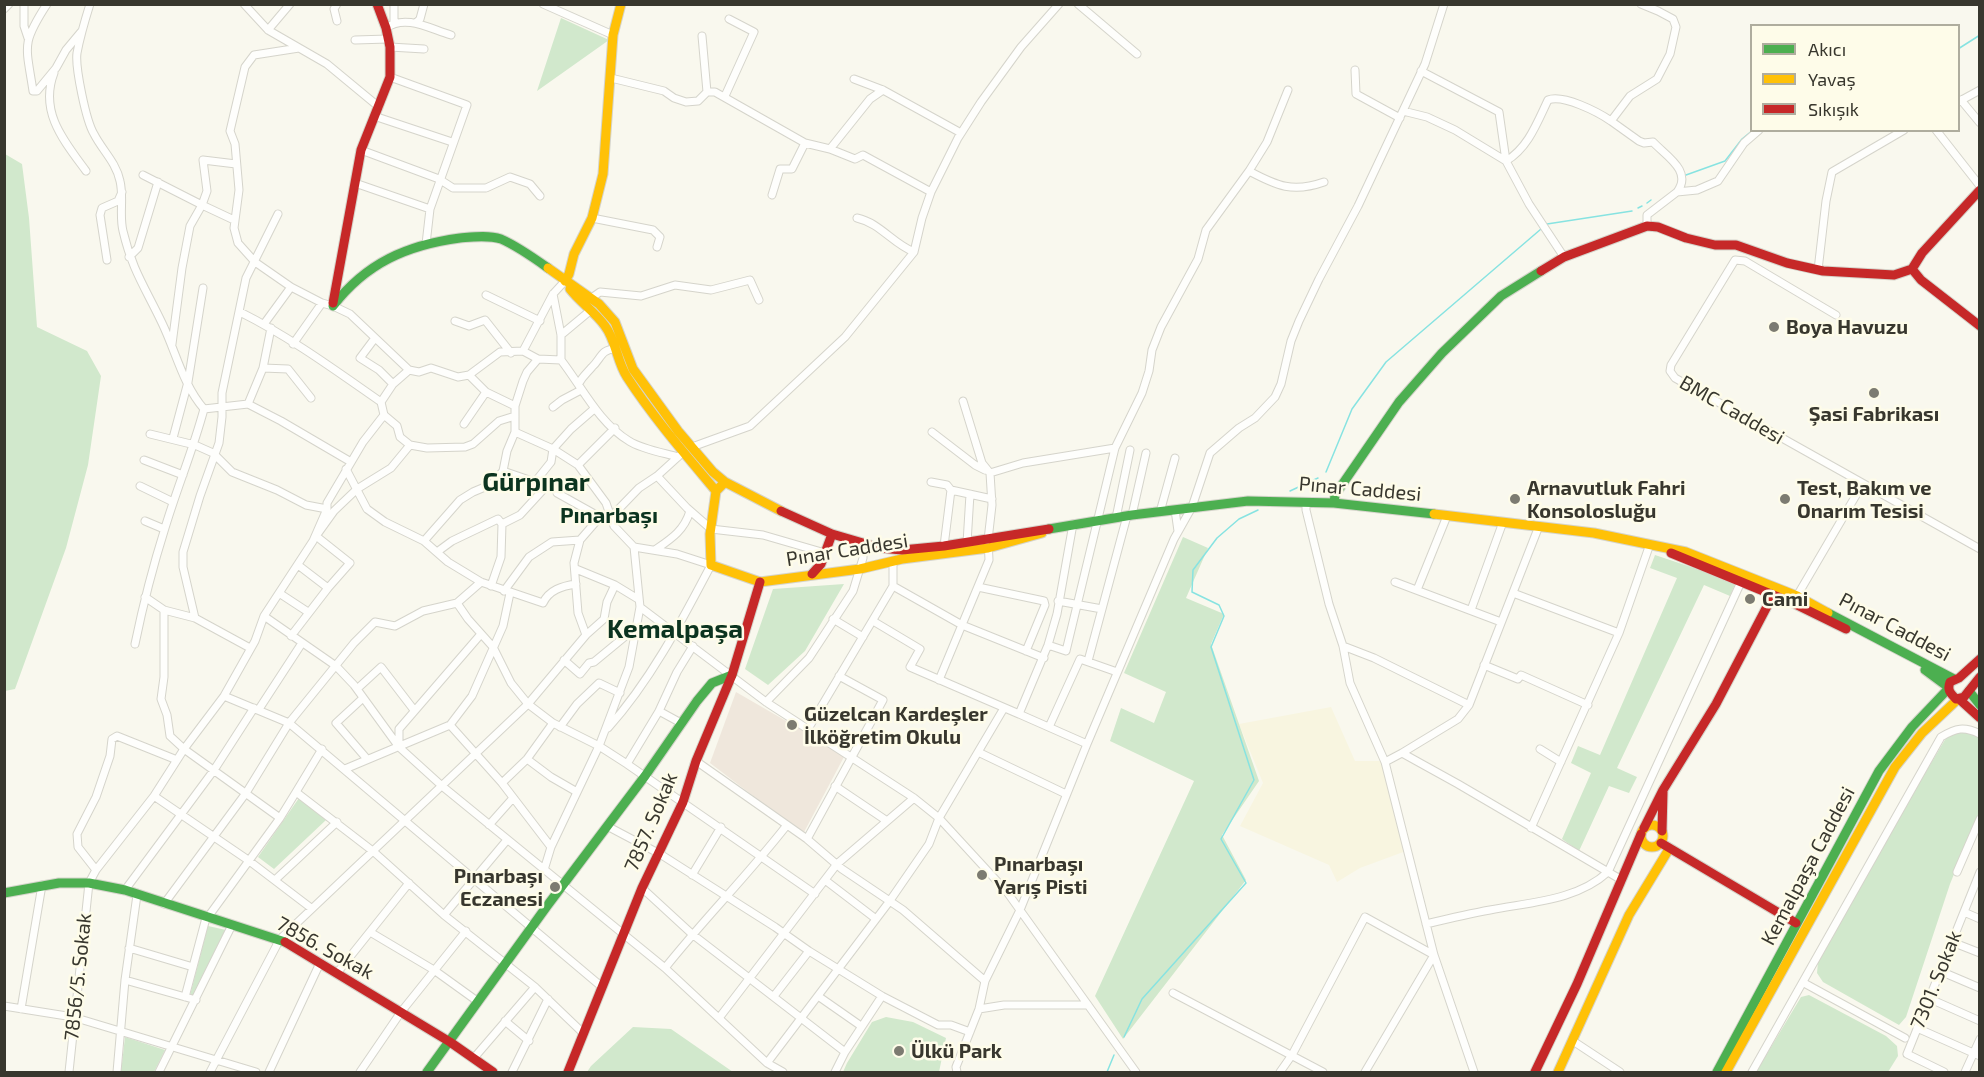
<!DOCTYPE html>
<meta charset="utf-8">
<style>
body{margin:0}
#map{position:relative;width:1984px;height:1077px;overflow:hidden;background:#f9f8ee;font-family:"Exo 2",sans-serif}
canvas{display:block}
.frame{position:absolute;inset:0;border:6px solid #38372e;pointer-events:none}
.legend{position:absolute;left:1750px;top:24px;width:210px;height:108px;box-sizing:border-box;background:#fefce9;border:2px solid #afad9e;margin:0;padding:8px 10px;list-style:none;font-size:18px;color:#38372e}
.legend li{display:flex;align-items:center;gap:12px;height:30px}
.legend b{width:30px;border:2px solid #afad9e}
</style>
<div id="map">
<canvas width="1984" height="1077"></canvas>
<div class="frame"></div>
<ul class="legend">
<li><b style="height:8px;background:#4caf50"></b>Akıcı</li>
<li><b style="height:8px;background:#ffc107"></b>Yavaş</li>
<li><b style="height:8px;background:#c62828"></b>Sıkışık</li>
</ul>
</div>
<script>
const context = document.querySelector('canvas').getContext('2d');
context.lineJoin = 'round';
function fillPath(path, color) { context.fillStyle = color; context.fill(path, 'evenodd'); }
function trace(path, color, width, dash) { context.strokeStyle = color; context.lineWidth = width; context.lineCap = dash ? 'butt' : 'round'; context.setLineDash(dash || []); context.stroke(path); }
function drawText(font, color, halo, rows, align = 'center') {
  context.font = font + ' "Exo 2",sans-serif'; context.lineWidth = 5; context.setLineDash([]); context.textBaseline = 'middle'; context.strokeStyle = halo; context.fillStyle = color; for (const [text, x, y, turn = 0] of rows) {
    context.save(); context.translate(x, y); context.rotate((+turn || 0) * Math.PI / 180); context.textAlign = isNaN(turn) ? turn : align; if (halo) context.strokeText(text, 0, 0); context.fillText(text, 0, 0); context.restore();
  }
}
const built = new Path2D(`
 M1331,707L1355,761H1381L1406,851L1360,868L1337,882L1329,865L1240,826L1263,783L1239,724Z`);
const education = new Path2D(`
 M736,692L845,755L803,834L710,763Z`);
const green = new Path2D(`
 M561,18L609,40L537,91Z
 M5,154L22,164L29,218L37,327L87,351L101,376L88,465L66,548L15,689L5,691Z
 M1183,537L1208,548L1186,598L1224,614L1211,644L1259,781L1222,835L1246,880L1123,1039L1095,996L1194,781L1110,741L1121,708L1154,723L1166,692L1124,673Z
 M1655,555L1736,582L1730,596L1704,585L1617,768L1637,777L1629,793L1609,786L1579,851L1562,839L1591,773L1571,763L1578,746L1600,755L1677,578L1650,568Z
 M844,584L805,651L768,685L745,669L773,589Z
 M1960,731L1979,735V812L1950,884L1906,1017L1899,1025L1823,982L1817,973L1818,962L1871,864L1946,738Z
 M299,798L326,820L274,869L258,857Z
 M208,926L226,930L196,996L190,995Z
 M1809,995L1886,1036L1897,1046L1898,1056L1888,1072H1756L1801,997Z
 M886,1017L913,1022L946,1038L939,1072H843L847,1063L872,1022Z
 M633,1027L671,1029L733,1072H587L591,1066Z
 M125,1037L165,1050L154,1072H121Z`);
const stream = new Path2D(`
 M1958,49L1980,35
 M1686,175L1725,161L1742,139L1753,130
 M1647,203L1651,200
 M1638,208L1642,206
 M1547,224L1632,211
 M1326,472L1352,409L1386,362L1541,229
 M1290,491L1318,478
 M1124,1037L1142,999L1246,883L1221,839L1254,780L1211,647L1224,616L1219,605L1192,592L1193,570L1217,538L1239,519L1258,510
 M1107,1072L1114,1055`);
const street = new Path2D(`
 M24,4V26L28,38
 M47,4C21,44 26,45 33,91H37L56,68L66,50L81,32
 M90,4C85,20 80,37 77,53C75,67 86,121 94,134C102,150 116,162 120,181C124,198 119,215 123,231C132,270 146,289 162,323C176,352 183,385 204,409L248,404L281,421L351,462
 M244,4L268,30L327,64L379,107
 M394,4V22
 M543,4L613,35
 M1078,4L1137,54
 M4,9L9,4
 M337,21L334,9L337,4
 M416,23L420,19L424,4
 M386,28C406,14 430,29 451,35
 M268,30L290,4
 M702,36L707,92
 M355,40L388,39
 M390,47L424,49
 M299,48L254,55L245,67L230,131L235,144L239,190L234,228L238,243L255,262L291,287L322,303L333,306L350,314L409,370
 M1355,70L1356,94L1400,118
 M1421,71L1499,112L1506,161C1528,148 1537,123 1548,100C1563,94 1598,112 1611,121L1630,96L1657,79L1670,54L1676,27L1673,19L1658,11L1641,4
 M54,73C39,112 64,141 86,171
 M390,77L467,105L430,209L426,244
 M611,78L664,91L674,98L686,102L698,101L707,92H715L805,143L830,149L855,159L863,155L931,192
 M854,79L883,90L961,133
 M725,96L754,32L729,19
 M1961,100L1980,123
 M1958,102L1980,90
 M1403,111L1427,117L1455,130L1506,161L1529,204L1564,257
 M374,116L452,142
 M1611,121L1639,141L1644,143L1653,142C1666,156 1693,171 1677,192
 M1936,130L1980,186
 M830,149L870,99L883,90
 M361,150L439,179L453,188H486L510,177L530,184L540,196
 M1249,171C1277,186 1293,193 1324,182
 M143,175L202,205L207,191L203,160L236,164
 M355,183L430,209
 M772,195L780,169H792L805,143
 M592,218L653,230L660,237L657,247
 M857,218C880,223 893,244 914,252
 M1647,226V215L1677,192L1697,190L1718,181L1744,143L1759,130
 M129,257L138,248L158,182
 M107,260L100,215L102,208L118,201L122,192
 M1818,270L1826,201L1832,172L1904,130
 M565,281L553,294L523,351L538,359L561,360C582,387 599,423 629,441C641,449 664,453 678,457
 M553,294L561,335V360
 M486,295L540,321
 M590,299L600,292L641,296L675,285L711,290L750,280L759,300
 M1836,315L1745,261L1735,260L1671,365L1670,371L1675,378L1980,549
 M455,321L469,326L485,320L511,353
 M264,324L291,287
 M561,335L591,310
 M375,338L360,358L379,370L393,384
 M172,344L182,268L190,226L202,205L234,220
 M293,344L322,303
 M263,368L288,369L311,398
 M469,375L486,392L515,406
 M579,383C583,376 587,373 592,367C601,359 601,349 615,349
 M963,401L982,463L990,473
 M381,402L393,384L409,370L419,372L431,368L458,377L469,375L500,352L523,351
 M248,404L263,368L271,328
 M553,407L562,400L581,390
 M384,415L397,426L400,437L410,445L427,448L465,447L473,444L499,421L515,416
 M464,424L486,392
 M515,432L553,449L578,465L606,503L614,526L634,547L640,607L629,667L599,746L551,847L544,870
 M932,432L975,465L985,470
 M150,434L195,445L213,453L232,472L277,490L306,505L327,509
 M173,438L188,382L203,288
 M692,447L750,426L845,337L914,252L922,218L931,192L958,138L981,102L1021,47L1059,4
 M144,460L183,475
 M578,465L615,428
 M346,469L367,509L385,522L424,541L448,562L481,582L543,603C549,590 562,586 576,584
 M503,471L535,482L551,462L553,449L571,429L594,409
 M657,476L687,508L711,529L763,535L825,553
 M931,482L947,485L951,490L944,546
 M140,486L173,502
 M951,490L992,499
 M557,493L600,517
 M1306,502V510L1329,604L1343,646L1350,683L1385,762L1434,955L1474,1072
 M1175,510L1178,531
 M1160,512L1175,458
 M1132,515L1146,453
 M610,518L639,488L657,476L679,456
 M1116,518L1130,450
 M145,521L164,529
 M1073,524L1057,614L1048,645L1019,714L1087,744
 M424,541L460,500L473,492L492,484L503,471L507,451L515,432V406L523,381L527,372L538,359
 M967,543L970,494
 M655,550C671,539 684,531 690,511
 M437,552L452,541L498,519L502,524L520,515L542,491L535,482
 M298,565L328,588
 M576,569L615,585L638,599
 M1395,582L1501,622
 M491,586L501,557L502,524
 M893,586L962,625L1044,658
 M978,587L1044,601L1045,605L1026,651
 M1417,590L1447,516
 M504,591L529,557L552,542L580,540L600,517L610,518
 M279,593L308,612
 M1513,593L1619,633
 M1797,596L1862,485
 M145,597L164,610L195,618L250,648
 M1058,601L1102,609
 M457,603L468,619L493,647L511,683L528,704L553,723L599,746L627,764L815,894
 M640,607L766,702L914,798L939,818L1007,892L1136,1072
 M164,610V677L161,699L167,715L170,736L184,749L280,818
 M1471,610L1503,522
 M264,616L336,666L354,685L399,747L442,786L665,968L767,1063L783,1072
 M195,618L183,567V552L200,496L219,443L222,417V393L246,278L278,214
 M833,619L863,637
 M873,621L920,649L910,667L1019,714
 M586,635L604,619L607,602L615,585
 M291,636L328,588L350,563L316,536L334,511L357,489L391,468L410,445
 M135,644C143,605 153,566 165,528C177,488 193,450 204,409
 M1048,645L1066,651L1115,448L1142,393L1149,371L1152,350L1161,327L1198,259L1206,230L1249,171L1267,142L1288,90
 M1343,646L1374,658L1469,705L1539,526
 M564,660L580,674L589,663L594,662L634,629
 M1088,661L1127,516
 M1484,665L1518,679L1521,675L1588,705
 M939,680L989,560L988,540L992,505L990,473L1023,463L1115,448
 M357,689L381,667L414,710
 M224,696L289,723L602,987
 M363,698L336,723L367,759
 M766,702L809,658L853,591L863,558V543
 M259,709L302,643
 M659,711L681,723
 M450,725L502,783L551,847
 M560,727L577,704L599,683L620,693
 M1049,727L1080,659L1117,672
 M608,728C651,680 681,622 711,565L677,554L634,547
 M808,729L893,586V561
 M399,747V729L481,634
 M322,749L296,792L374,852L444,915L535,987L583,1033
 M1540,749L1561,762
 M978,752L1066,794
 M1402,753L1458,719L1469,705
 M527,759L551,777L577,792
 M696,761L807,839L842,869L903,910L985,981
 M1385,762L1402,753L1458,784L1620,879
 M627,764L659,711L677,672L693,646
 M345,769L450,725L472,696L503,626L510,593
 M502,783L527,759L553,723
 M835,786L887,821
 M154,796L248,860L311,908
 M489,825L513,798
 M607,826L660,854L775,927L809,951L882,996L938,1025H951L970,1032
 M1531,828L1619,633L1650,544
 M807,839L883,700L839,676
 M96,870L78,847L77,834L96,797L110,756L112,739L117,736L177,760
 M1957,872L1980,819
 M692,875L721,827
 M275,880L337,822
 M825,880L876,919
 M642,888L692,934L845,1052
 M125,890L214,770L254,708
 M164,904L246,793L289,723L354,643L375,622L395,626L423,611L457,603L481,582
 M1964,912L1980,919
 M444,915L507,840
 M208,917L280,818L296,792
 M1426,924C1447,919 1468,914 1490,910C1530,902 1576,901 1608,872L1741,582
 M370,932L434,970L477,1001
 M1952,942L1980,953
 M129,948L193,967
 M665,968C704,919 748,875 787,825
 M1940,971L1980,988
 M337,973L409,883
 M125,980L196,1000
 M1804,983L1905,1038
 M1173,993L1323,1072
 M774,996L809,951
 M818,996L861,1026
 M185,997L206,918
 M1928,998L1980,1021
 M4,1006L73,1017L256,1072
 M21,1009L42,885
 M979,1009L1004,1005H1088
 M719,1018L837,864L914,798
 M505,1021L529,1041
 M1917,1028L1980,1056
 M1573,1041L1620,1072
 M473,1059L535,987
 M767,1063L889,902L929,844L939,818L1004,708
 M69,1072L89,883L96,870L154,796L184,749L224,696L255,641L264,616L313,541L327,509V503L363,442L384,415L381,402C335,370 290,337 240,312
 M117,1072L125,980L137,895
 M159,1072L232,925
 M210,1072L280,939L528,704L586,635L578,613L574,563L580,540
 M269,1072L320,963
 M360,1072L401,1012L466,931
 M512,1072L548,999
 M835,1072L845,1052L882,996
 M957,1072L956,1067L979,1009L985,981L1020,910L1087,744L1174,539L1192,507L1210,453L1239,428L1255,418L1275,397L1281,384L1291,341L1299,321L1319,279L1358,206L1425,64L1444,4
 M1280,1072L1292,1055L1365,917L1434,955L1365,1072
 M1752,1072L1941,737C1956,728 1964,726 1980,734
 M1944,1072L1907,1054L1980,872
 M1965,1072L1980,1039`);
const fast = new Path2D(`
 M333,306C366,263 407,245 460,238C473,237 488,235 501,239C517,246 534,258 548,268
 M1334,503L1335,495L1399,402L1442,353L1501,296L1541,271
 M1049,529L1132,515L1248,501L1334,503L1434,514
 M1828,613L1954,679
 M1925,670L1948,687
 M1969,691L1980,705
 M4,893L59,883H89L125,890L285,942
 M427,1072L547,906L645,776L697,701L712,683L732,675
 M1717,1072L1879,771L1912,727L1948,689`);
const slow = new Path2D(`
 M548,268L599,304L615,322L633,369L678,431L713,472L725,482L781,511
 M565,281L569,274L574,254L592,218L603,174L613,35L621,4
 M570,289C581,303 595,312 605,326C616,340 617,362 627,377C653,417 685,454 716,491
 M725,482L716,491L710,534L711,565L760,582L860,569L902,559L988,548L1042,533
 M1434,514L1594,533L1686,552L1797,596L1828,613
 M1641 836a11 11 0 1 1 22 0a11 11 0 1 1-22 0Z
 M1558,1072L1629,915L1669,849
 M1726,1072L1895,767L1922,733L1958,699`);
const jam = new Path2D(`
 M1912,269L1921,280L1980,326
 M1541,271L1564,257L1647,226L1658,227L1686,238L1715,245H1736L1787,263L1823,271L1894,275L1912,269L1922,253L1980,190
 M333,303L361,150L390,77V47L386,28L377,4
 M781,511L832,534L880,548L902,550L944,546L1049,529
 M1671,553L1795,604L1846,629
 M812,574L821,564L832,534
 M1980,659L1959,678L1950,682C1947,690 1950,693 1956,699L1964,697L1980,677
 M1959,699L1980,718
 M1644,828L1663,790L1716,704L1773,595
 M1662,831L1663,792
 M1661,843L1796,923
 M285,942L450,1042L493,1072
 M568,1072L642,888L683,802L696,761L732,675L760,582
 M1535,1072L1577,984L1641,834`);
const markers = [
 [1774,327,6,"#7c7b71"],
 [1874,393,6,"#7c7b71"],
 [1515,499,6,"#7c7b71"],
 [1785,499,6,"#7c7b71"],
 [1750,599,6,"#7c7b71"],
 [792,725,6,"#7c7b71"],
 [982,875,6,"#7c7b71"],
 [555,887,6,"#7c7b71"],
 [899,1051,6,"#7c7b71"]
];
const poiNames = [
 ["Boya Havuzu",1786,327],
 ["Şasi Fabrikası",1874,414,"center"],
 ["Arnavutluk Fahri",1527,488],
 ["Konsolosluğu",1527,511],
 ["Test, Bakım ve",1797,488],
 ["Onarım Tesisi",1797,511],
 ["Cami",1762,599],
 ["Güzelcan Kardeşler",804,714],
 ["İlköğretim Okulu",804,737],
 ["Pınarbaşı",994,864],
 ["Yarış Pisti",994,887],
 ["Pınarbaşı",543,876,"right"],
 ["Eczanesi",543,899,"right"],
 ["Ülkü Park",911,1051]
];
const streetNames = [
 ["BMC Caddesi",1732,410,30],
 ["Pınar Caddesi",1360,489,5],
 ["Pınar Caddesi",847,550,-9],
 ["Pınar Caddesi",1895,627,28],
 ["7857. Sokak",651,822,-67],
 ["Kemalpaşa Caddesi",1808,866,-62],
 ["7856. Sokak",325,948,29],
 ["7856/5. Sokak",78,977,-84],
 ["7301. Sokak",1936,980,-68]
];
const quarterNames = [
 ["Pınarbaşı",609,516]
];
const districtNames = [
 ["Gürpınar",536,482],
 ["Kemalpaşa",675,629]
];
fillPath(built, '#f8f5e0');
fillPath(education, '#efe7dc');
fillPath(green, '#d1e8cc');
trace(stream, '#87e3e1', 1.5);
trace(street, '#d5d4cb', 9);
trace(fast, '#d5d4cb', 11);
trace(slow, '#d5d4cb', 11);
trace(jam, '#d5d4cb', 11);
trace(street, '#fefefc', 7);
trace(fast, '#4caf50', 9);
trace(slow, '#ffc107', 9);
trace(jam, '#c62828', 9);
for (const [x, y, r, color] of markers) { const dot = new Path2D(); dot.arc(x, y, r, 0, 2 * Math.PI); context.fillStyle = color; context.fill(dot); trace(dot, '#fefce9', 2); }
drawText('bold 20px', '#38372e', '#fefce9', poiNames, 'left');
drawText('20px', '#38372e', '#fefce9', streetNames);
drawText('bold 22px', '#0c341f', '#fefce9', quarterNames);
drawText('bold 26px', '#0c341f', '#fefce9', districtNames);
</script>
